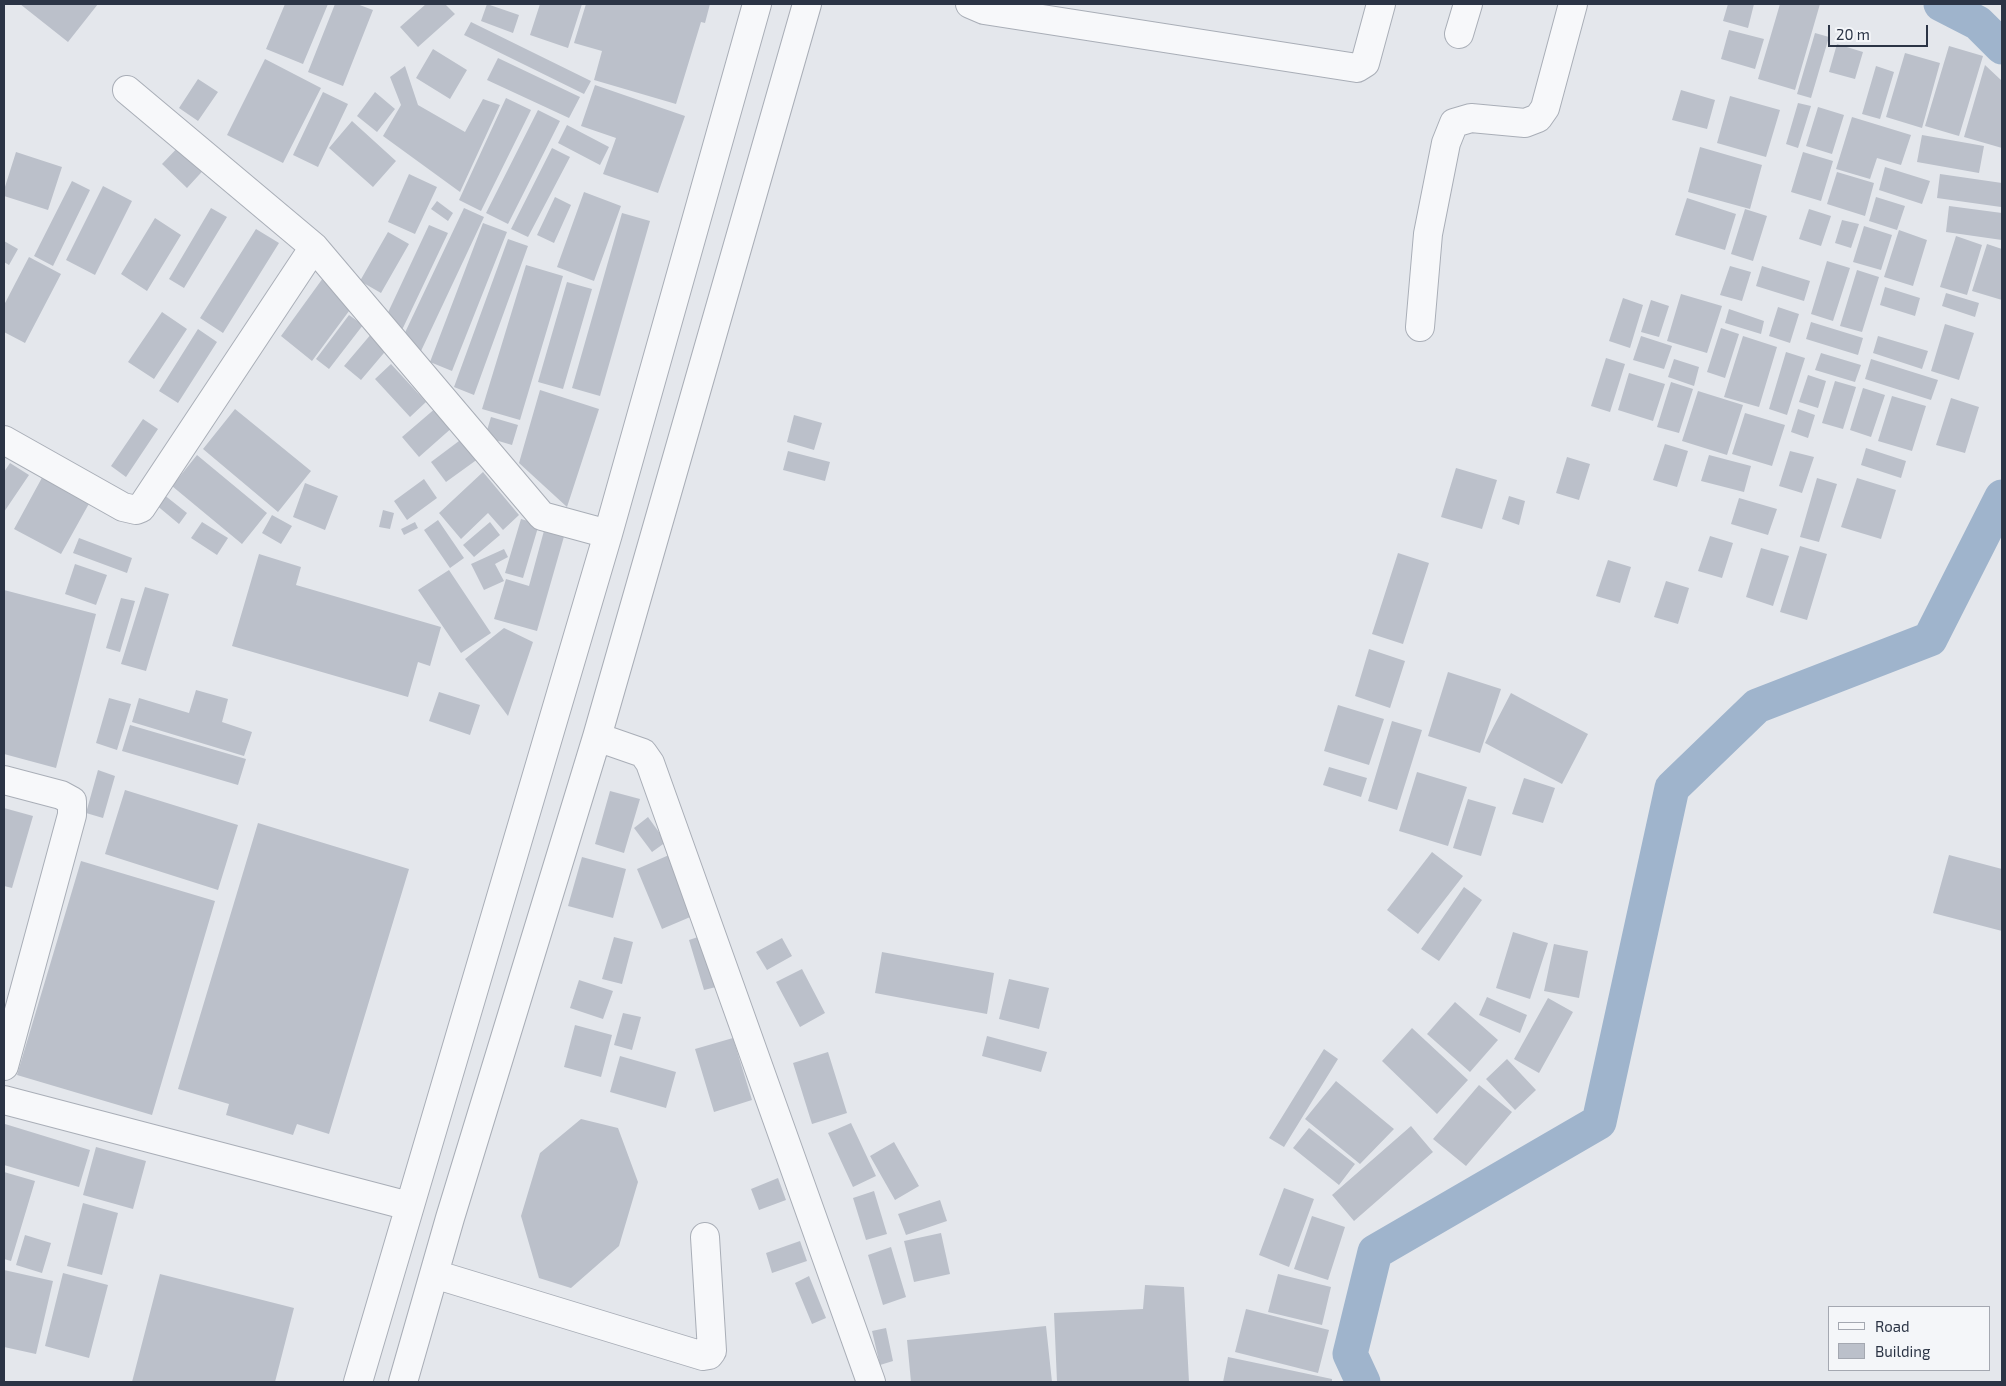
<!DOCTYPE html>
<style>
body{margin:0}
#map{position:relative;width:2006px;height:1386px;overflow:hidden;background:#e4e7ec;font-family:"Exo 2",sans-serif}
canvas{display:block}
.frame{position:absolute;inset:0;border:5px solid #2b3445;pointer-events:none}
.legend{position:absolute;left:1828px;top:1306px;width:162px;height:65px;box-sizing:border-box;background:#f4f6f9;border:1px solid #a4a8b1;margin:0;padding:6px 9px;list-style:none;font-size:15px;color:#2b3445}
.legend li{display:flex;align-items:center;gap:10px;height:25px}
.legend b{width:25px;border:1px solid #a4a8b1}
.scale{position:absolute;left:1828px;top:25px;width:100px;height:22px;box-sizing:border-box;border:2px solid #2b3445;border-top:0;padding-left:6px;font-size:15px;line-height:18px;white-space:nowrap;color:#2b3445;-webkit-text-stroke:4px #f4f6f9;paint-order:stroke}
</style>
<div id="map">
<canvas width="2006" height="1386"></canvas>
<div class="frame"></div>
<ul class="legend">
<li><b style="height:6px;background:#f7f8fa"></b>Road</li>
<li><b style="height:14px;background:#bbc0ca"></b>Building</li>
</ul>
<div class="scale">20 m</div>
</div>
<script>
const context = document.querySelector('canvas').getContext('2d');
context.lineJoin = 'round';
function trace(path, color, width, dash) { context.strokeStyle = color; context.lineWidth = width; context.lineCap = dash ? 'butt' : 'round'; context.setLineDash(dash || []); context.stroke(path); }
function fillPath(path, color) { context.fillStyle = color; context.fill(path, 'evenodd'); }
const canal = new Path2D(`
 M1941,4L1978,23L2002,47
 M1363,1382L1350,1354L1375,1252L1599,1122L1672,788L1757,706L1930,639L2002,497`);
const building = new Path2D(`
 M20,4H98L68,42Z
 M285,4H328L303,64L266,49Z
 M335,4H357L373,10L343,86L308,72Z
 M426,4H445L455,14L418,47L400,27Z
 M487,4L519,15L513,33L481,21Z
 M540,4H582L568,48L530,35Z
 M586,4H710L705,23L701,22L676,104L594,80L602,51L574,43Z
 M1728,4H1754L1748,28L1723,21Z
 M1780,4H1820L1795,90L1758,79Z
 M471,22L591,81L584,94L464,35Z
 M1729,30L1764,39L1755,69L1721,59Z
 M1815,33L1829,37L1811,98L1797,94Z
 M1837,44L1863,52L1855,79L1829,72Z
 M1949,46L1983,56L1959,136L1925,126Z
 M433,49L467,70L450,99L416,78Z
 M1905,53L1940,63L1922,128L1886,117Z
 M498,58L580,97L569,118L487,80Z
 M265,59L321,88L283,163L227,135Z
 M1985,65L2002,81V148L1964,137Z
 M405,66L418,105L465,132L483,99L500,105L460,192L383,136L401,105L390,77Z
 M1876,66L1894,72L1880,119L1862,114Z
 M198,79L218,92L198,121L179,108Z
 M595,85L685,116L658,193L603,174L616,138L581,126Z
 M1681,90L1715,100L1707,129L1672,120Z
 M323,92L348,104L318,167L293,155Z
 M375,92L395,109L377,132L357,116Z
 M1730,96L1780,110L1766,157L1717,143Z
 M506,98L531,110L481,211L459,200Z
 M1798,103L1811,106L1798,148L1786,144Z
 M1818,107L1844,115L1832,154L1806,146Z
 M538,110L560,121L508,224L486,213Z
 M1852,117L1911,135L1901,165L1877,158L1870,179L1836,169Z
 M352,121L396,161L373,187L329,148Z
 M567,125L609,147L600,165L558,143Z
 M1922,135L1984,146L1979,173L1917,162Z
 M184,141L209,164L187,188L162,164Z
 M1700,147L1762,165L1750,209L1688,192Z
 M552,148L570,157L528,237L511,229Z
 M16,152L62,167L48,210L4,196V190Z
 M1803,152L1833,161L1821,201L1791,192Z
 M1885,167L1930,181L1922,204L1879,190Z
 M1837,172L1874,183L1865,216L1827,204Z
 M409,174L437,187L415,234L388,222Z
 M1940,174L2002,183L2001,207L1937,198Z
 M72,181L90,190L53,266L34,256Z
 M103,186L132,201L95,275L66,260Z
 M584,192L621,206L594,281L557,267Z
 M555,197L571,205L554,243L537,235Z
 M1876,197L1905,206L1897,230L1869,221Z
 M1687,198L1736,214L1725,250L1675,235Z
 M437,201L453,213L448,221L431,209Z
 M1949,206L2002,213V240L1946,232Z
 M211,208L227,217L184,288L169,279Z
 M464,208L484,217L421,351L401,341Z
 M1745,209L1767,216L1753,261L1731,254Z
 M1809,209L1831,216L1821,246L1799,239Z
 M622,213L650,221L600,396L572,388Z
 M155,218L181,235L147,291L121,274Z
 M1842,220L1859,224L1851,248L1835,243Z
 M483,223L507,232L452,371L430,362Z
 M429,225L448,233L402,330L384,321Z
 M1864,226L1892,235L1881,270L1853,262Z
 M256,229L279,243L223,333L200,318Z
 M1899,230L1927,240L1913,286L1884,277Z
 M388,232L409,244L381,293L360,281Z
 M1956,236L1982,245L1967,295L1940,287Z
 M508,239L528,246L474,395L454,387Z
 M4,241L18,249L9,265L4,262Z
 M1987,244L2002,249V300L1972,291Z
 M29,257L61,274L25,343L4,332V305Z
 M1827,261L1850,268L1833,321L1811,314Z
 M526,265L563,276L520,420L482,409Z
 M1730,266L1751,272L1742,301L1720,295Z
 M1762,266L1810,281L1804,301L1756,286Z
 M1857,270L1879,277L1862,332L1840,326Z
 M323,278L352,307L312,361L281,336Z
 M567,282L592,289L563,389L538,382Z
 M1885,287L1920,298L1915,316L1880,305Z
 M1946,293L1979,303L1975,317L1942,306Z
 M1681,294L1722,306L1707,353L1667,341Z
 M1623,298L1643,305L1630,348L1609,341Z
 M1651,300L1669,306L1659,337L1641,332Z
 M1778,307L1799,314L1790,343L1769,336Z
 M1729,309L1764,321L1761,334L1725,323Z
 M162,312L187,329L154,379L128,362Z
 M349,315L363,325L329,369L316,359Z
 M1811,322L1863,338L1858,355L1806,339Z
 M1945,324L1974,333L1959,380L1931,371Z
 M1721,328L1739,334L1725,378L1707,372Z
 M198,329L217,342L178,403L159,391Z
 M372,333L389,347L361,380L344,366Z
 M1641,336L1672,346L1664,369L1633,360Z
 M1743,336L1777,347L1759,407L1724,397Z
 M1878,336L1928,351L1922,369L1873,353Z
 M1786,352L1805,358L1787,415L1769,409Z
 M1821,353L1861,365L1855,382L1815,370Z
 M1606,358L1625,364L1610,412L1591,406Z
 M1674,359L1699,367L1694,386L1668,377Z
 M1871,359L1938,380L1931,400L1865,379Z
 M391,364L426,402L410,417L375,379Z
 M1629,373L1665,384L1653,421L1618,410Z
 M1808,375L1826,381L1818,408L1799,402Z
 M1835,381L1856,387L1843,429L1822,423Z
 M1671,382L1693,389L1679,433L1657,427Z
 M1863,388L1885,395L1871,437L1850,430Z
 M540,390L599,409L567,507L519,463Z
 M1698,391L1743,405L1727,455L1682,441Z
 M1892,396L1926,406L1912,451L1878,441Z
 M1951,398L1979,407L1965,453L1936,445Z
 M437,407L454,426L419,457L402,437Z
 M235,409L311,471L278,512L203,449Z
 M1798,409L1815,415L1808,438L1791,432Z
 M1745,413L1785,425L1772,466L1732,454Z
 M794,415L822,423L814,450L787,442Z
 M491,417L518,425L512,445L485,437Z
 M143,419L158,429L126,477L111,466Z
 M467,435L482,456L446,482L431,462Z
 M1665,444L1688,451L1677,487L1653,480Z
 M1866,448L1906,461L1901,478L1861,465Z
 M788,451L830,462L825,481L783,470Z
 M1790,451L1814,457L1802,493L1779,486Z
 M197,455L267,513L242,544L172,486Z
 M1709,455L1751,466L1744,492L1701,481Z
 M1567,457L1590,464L1579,500L1556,493Z
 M10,463L29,475L4,512V472Z
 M1456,468L1497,480L1482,529L1441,517Z
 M483,472L519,515L503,530L488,513L461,539L439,513Z
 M44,474L91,500L61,554L14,529Z
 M1817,478L1837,484L1819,542L1800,537Z
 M1857,478L1896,490L1881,539L1841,527Z
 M424,479L437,498L407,520L394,501Z
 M305,483L338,496L325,530L293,517Z
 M163,494L187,513L179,524L155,504Z
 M1509,496L1525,501L1519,525L1502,519Z
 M1739,498L1777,509L1768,535L1731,524Z
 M383,510L394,513L390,529L379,527Z
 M272,515L292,526L281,544L262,533Z
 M521,519L539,524L523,578L505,573Z
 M438,520L464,558L450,568L424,530Z
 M202,522L228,538L217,555L191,538Z
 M415,522L418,528L404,535L401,529Z
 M490,522L500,535L474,557L463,545Z
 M545,527L565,533L537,631L494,619L506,579L529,586Z
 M1710,536L1733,543L1722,578L1698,571Z
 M79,538L132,558L127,573L73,553Z
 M1800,546L1827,554L1807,620L1780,612Z
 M1761,548L1789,556L1773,606L1746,597Z
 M504,549L508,557L495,564L504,581L484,590L471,564Z
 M1398,553L1429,563L1403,644L1372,634Z
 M259,554L301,567L296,585L441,627L430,666L418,662L408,697L232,646Z
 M1608,560L1631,567L1620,603L1596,596Z
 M75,564L107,575L96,605L65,594Z
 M449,570L491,633L461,653L418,590Z
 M1666,581L1689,588L1678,624L1654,617Z
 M145,587L169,594L146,671L121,664Z
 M4,590L96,614L56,768L4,754Z
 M121,598L135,601L120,652L106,648Z
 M504,628L533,642L508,716L465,659Z
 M1369,649L1405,661L1390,708L1355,696Z
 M1448,672L1501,689L1480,753L1428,736Z
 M196,690L228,699L222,722L252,732L244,756L132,722L139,698L189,713Z
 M439,692L480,705L470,735L429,721Z
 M1511,693L1588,734L1562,784L1485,743Z
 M109,698L131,704L117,750L96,743Z
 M1338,705L1384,719L1369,765L1324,751Z
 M1392,721L1422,730L1397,810L1368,801Z
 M130,725L246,759L238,785L122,751Z
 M1329,767L1367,778L1361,797L1323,785Z
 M98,770L115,776L103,818L86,813Z
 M1417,772L1467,787L1448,846L1399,831Z
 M1524,778L1555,788L1543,823L1512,814Z
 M125,790L238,825L218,890L105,854Z
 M610,791L640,799L624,853L595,844Z
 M1468,799L1496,807L1481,856L1453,848Z
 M4,808L33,816L12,888L4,886Z
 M648,817L666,842L652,852L634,828Z
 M258,823L409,869L329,1134L297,1124L293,1135L226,1115L229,1104L178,1089Z
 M1432,852L1463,876L1418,934L1387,910Z
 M669,855L695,915L662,929L637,869Z
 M1949,855L2002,869V931L1933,913Z
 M582,857L626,869L613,918L568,906Z
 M81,861L215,901L152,1115L17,1075Z
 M1464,887L1482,900L1439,961L1421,949Z
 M1513,932L1548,943L1530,999L1496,988Z
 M701,936L716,987L704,990L689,940Z
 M614,937L633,942L622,984L602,979Z
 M782,938L792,956L767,970L756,952Z
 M1554,944L1588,951L1579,998L1544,991Z
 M882,952L994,973L987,1014L875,993Z
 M802,969L825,1013L800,1027L776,982Z
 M1009,979L1049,988L1039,1029L999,1019Z
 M579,980L613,991L603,1019L570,1008Z
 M1487,997L1527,1015L1520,1033L1479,1015Z
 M1548,998L1573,1012L1539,1073L1514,1059Z
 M1455,1002L1498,1040L1470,1072L1427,1034Z
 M623,1013L641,1017L632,1050L614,1045Z
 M575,1025L612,1035L601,1077L564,1067Z
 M1412,1028L1468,1080L1437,1114L1382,1061Z
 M987,1036L1047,1052L1041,1072L982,1056Z
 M733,1038L752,1100L714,1112L695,1049Z
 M1324,1049L1338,1059L1284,1147L1269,1138Z
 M828,1052L847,1113L812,1124L793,1063Z
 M620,1056L676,1072L666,1108L610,1092Z
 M1507,1059L1536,1090L1515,1110L1486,1079Z
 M1336,1081L1394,1129L1360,1164L1305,1119Z
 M1479,1085L1512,1112L1466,1166L1433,1139Z
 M581,1119L618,1128L638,1182L619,1246L571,1288L539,1278L521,1216L540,1153Z
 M851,1123L876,1176L853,1187L828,1133Z
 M5,1124L90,1150L79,1187L4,1165Z
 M1411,1126L1433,1152L1354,1221L1332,1195Z
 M1309,1128L1355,1164L1339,1185L1293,1148Z
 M894,1142L919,1186L895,1200L870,1156Z
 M96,1147L146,1161L133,1209L83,1195Z
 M4,1172L35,1181L11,1261L4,1259Z
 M778,1178L786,1200L759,1210L751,1189Z
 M1284,1188L1314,1199L1289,1267L1259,1255Z
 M874,1191L887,1234L866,1240L853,1198Z
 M940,1200L947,1221L906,1235L898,1214Z
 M83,1203L118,1213L102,1275L67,1266Z
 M1312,1216L1345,1227L1328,1280L1294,1269Z
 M941,1233L950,1274L914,1282L904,1241Z
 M25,1235L51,1243L42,1273L16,1265Z
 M800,1241L807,1261L772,1273L766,1253Z
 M891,1247L906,1297L883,1305L868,1255Z
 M4,1270L53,1281L36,1354L4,1347Z
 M63,1273L108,1285L89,1358L45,1346Z
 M160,1274L294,1308L275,1382H132Z
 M1278,1274L1331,1287L1322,1325L1268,1312Z
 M809,1276L826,1318L812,1324L795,1283Z
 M1145,1285L1184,1287L1189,1382H1057L1054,1313L1143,1309Z
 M1246,1309L1329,1330L1318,1373L1235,1352Z
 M1046,1326L1052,1382H911L907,1340Z
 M886,1328L893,1361L880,1365L872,1331Z
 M1228,1357L1332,1379V1382H1223Z`);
const minor = new Path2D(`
 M970,4L984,10L1357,68L1365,63L1381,4
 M1459,34L1468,4
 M127,90L314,247L542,516L608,534
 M1420,327L1428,234L1446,143L1454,123L1471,118L1525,123L1538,118L1545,108L1573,4
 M4,440L123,507L136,510L141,508L314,247
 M597,737L643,753L650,763L871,1382
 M4,780L61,795L72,801V815L4,1066
 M4,1100L409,1206
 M434,1274L703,1356L709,1355L712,1351L705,1237
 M358,1382L608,534L757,4
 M403,1382L450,1218L597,737L807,4`);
trace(canal, '#9fb4cc', 35);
fillPath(building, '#bbc0ca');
trace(minor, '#a9aeb7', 30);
trace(minor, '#f7f8fa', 28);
</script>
